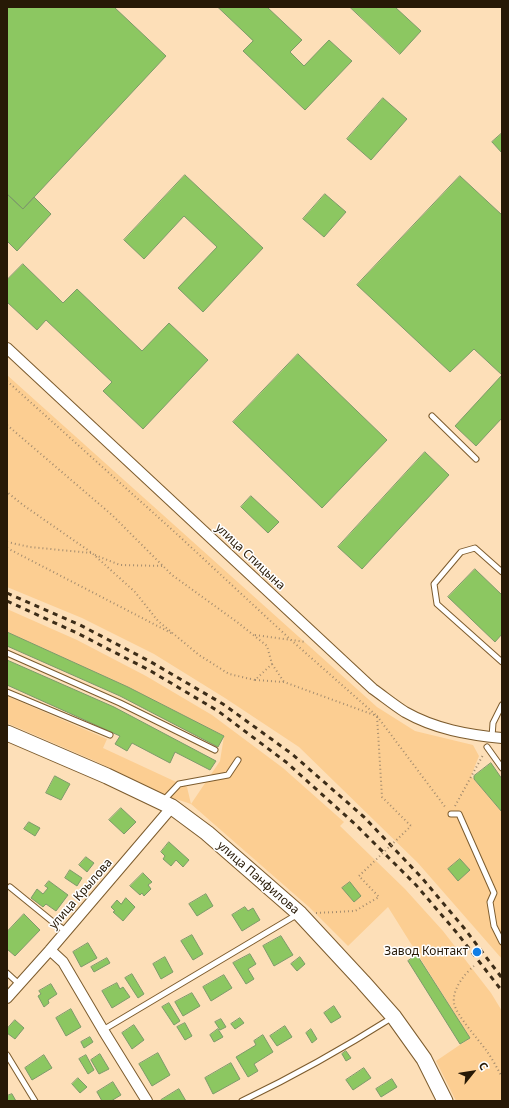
<!DOCTYPE html>
<meta charset="utf-8">
<style>
body{margin:0}
#map{position:relative;width:509px;height:1108px;overflow:hidden;background:#fddfb8;font-family:"Noto Sans",sans-serif}
canvas{display:block}
.frame{position:absolute;inset:0;border:8px solid #271906;pointer-events:none}
.north{position:absolute;left:453px;top:1052px;width:40px;height:40px;-webkit-text-stroke:3px #fff;paint-order:stroke;rotate:60deg;font-size:11px;font-weight:700;line-height:16px;text-align:center;color:#271906}
.north::after{content:'';display:block;margin:auto;width:14px;height:18px;background:#271906;clip-path:polygon(50% 0,100% 100%,50% 72%,0 100%)}
</style>
<div id="map">
<canvas width="509" height="1108"></canvas>
<div class="frame"></div>
<div class="north">С</div>
</div>
<script>
const context = document.querySelector('canvas').getContext('2d');
context.lineJoin = 'round';
function fillPath(path, color) { context.fillStyle = color; context.fill(path, 'evenodd'); }
function trace(path, color, width, dash) { context.strokeStyle = color; context.lineWidth = width; context.lineCap = dash ? 'butt' : 'round'; context.setLineDash(dash || []); context.stroke(path); }
function drawText(font, color, halo, rows, align = 'center') {
  context.font = font + ' "Noto Sans",sans-serif'; context.lineWidth = 3; context.setLineDash([]); context.textBaseline = 'middle'; context.strokeStyle = halo; context.fillStyle = color; for (const [text, x, y, turn = 0] of rows) {
    context.save(); context.translate(x, y); context.rotate((+turn || 0) * Math.PI / 180); context.textAlign = isNaN(turn) ? turn : align; if (halo) context.strokeText(text, 0, 0); context.fillText(text, 0, 0); context.restore();
  }
}
const green = new Path2D(`
 M7,375L377,707L415,731L473,745L479,756L471,776L502,812V959L418,863L299,747L225,698L154,654L82,618L7,587Z
 M7,609L77,640L146,676L212,715L283,768L344,822L340,826L405,889L443,931L491,993L502,1011V1101H456L436,1061L470,1038L388,907L348,946L309,907L191,804L170,797L95,761L7,723V696L107,739L103,748L187,787L191,804L220,761L224,736L128,687L7,632Z`);
const building = new Path2D(`
 M7,7H114L166,56L23,209L7,194Z
 M218,7H267L302,40L290,52L304,66L329,40L352,61L305,110L243,51L253,41Z
 M350,7H395L421,31L400,54Z
 M383,98L407,119L371,160L347,139Z
 M502,133V153L492,142Z
 M185,175L263,248L203,312L178,288L217,247L184,216L144,259L124,240Z
 M460,176L502,215V418L476,446L455,426L502,375L474,349L450,372L357,285Z
 M7,194L23,209L34,197L51,214L17,251L7,241Z
 M325,194L346,212L324,237L303,219Z
 M23,264L63,303L77,289L142,351L169,323L208,360L143,429L103,391L112,382L46,320L37,330L7,302V280Z
 M298,354L387,440L322,508L233,422Z
 M425,452L449,475L362,569L338,547Z
 M251,496L279,522L268,533L241,507Z
 M475,569L502,595V634L495,642L448,597Z
 M7,632L128,687L224,736L218,747L120,696L7,646Z
 M7,660L114,707L216,761L210,770L175,752L170,763L132,743L127,751L115,744L120,736L7,685Z
 M491,763L502,779V812L474,779V776Z
 M55,776L70,784L61,800L46,793Z
 M121,808L136,822L124,834L109,820Z
 M29,822L40,828L35,836L24,829Z
 M169,842L189,860L183,867L176,860L171,866L163,859L165,856L161,852Z
 M86,857L94,863L87,872L79,865Z
 M460,859L470,870L458,881L448,869Z
 M70,870L82,878L77,886L65,878Z
 M143,873L152,882L148,885L151,889L144,896L142,893L140,895L130,886Z
 M49,881L68,895L56,911L46,904L43,907L31,898L37,889L43,894L48,888L45,886Z
 M350,882L361,896L354,902L342,888Z
 M206,894L213,906L197,916L189,904Z
 M126,898L135,907L123,921L113,912L115,911L111,907L117,900L121,904Z
 M245,907L248,911L253,908L260,920L242,931L232,915Z
 M24,914L40,930L15,956L7,949V932Z
 M192,935L203,954L193,960L181,941Z
 M281,936L293,955L274,966L263,946Z
 M88,943L97,958L81,967L73,952Z
 M250,954L256,964L248,969L254,979L246,984L233,963Z
 M417,955L470,1038L460,1044L408,961Z
 M165,957L173,972L161,979L153,964Z
 M300,957L305,964L297,971L291,964Z
 M107,958L110,963L94,972L91,967Z
 M132,974L144,994L138,998L125,978Z
 M224,975L232,988L211,1001L203,987Z
 M117,983L120,989L123,987L130,997L112,1008L102,991Z
 M51,984L57,994L48,1000L49,1003L44,1007L38,996L41,994L39,991Z
 M192,993L200,1006L183,1016L175,1002Z
 M169,1003L180,1021L174,1025L162,1007Z
 M334,1006L341,1017L331,1023L324,1013Z
 M71,1009L81,1027L66,1036L56,1018Z
 M240,1018L244,1023L235,1029L231,1024Z
 M221,1019L226,1027L220,1030L215,1022Z
 M15,1020L24,1028L15,1039L7,1033V1029Z
 M185,1023L192,1036L185,1040L177,1027Z
 M134,1025L144,1040L132,1049L122,1033Z
 M285,1026L292,1037L277,1046L270,1036Z
 M218,1029L223,1037L214,1042L210,1035Z
 M311,1029L317,1039L312,1043L306,1033Z
 M263,1035L273,1052L254,1064L258,1071L248,1077L236,1057L256,1045L254,1041Z
 M90,1037L93,1042L84,1048L81,1042Z
 M346,1051L351,1058L346,1061L342,1054Z
 M158,1053L170,1075L152,1086L139,1064Z
 M100,1054L109,1069L99,1074L91,1060Z
 M44,1055L52,1068L32,1080L25,1068Z
 M86,1055L94,1070L88,1074L79,1059Z
 M231,1063L240,1079L213,1094L205,1078Z
 M364,1068L371,1078L353,1090L346,1080Z
 M78,1078L87,1087L80,1093L72,1084Z
 M392,1079L397,1087L381,1097L376,1089Z
 M113,1082L121,1095L111,1101H102L97,1092Z
 M179,1089L186,1101H161V1100Z
 M12,1094L16,1101H7V1096Z`);
const path = new Path2D(`
 M7,381L179,536L291,640L377,716L382,797L411,826
 M7,425L112,515L172,575L237,622L267,646L272,664L255,680L229,674L199,655L158,621L135,592L92,553L23,505L7,492
 M7,542L30,547L91,553
 M7,548L173,634
 M95,555L120,565L164,566
 M255,635L306,642
 M272,664L284,682
 M255,680L284,682L377,716L446,808
 M455,806L483,755
 M316,913L355,911L379,897L359,876
 M474,966C464,974 452,990 454,1003C456,1015 478,1039 486,1050C492,1058 497,1068 502,1077`);
const service = new Path2D(`
 M432,416L476,459
 M502,572L475,548L461,552L434,584L437,604L502,662
 M7,653L120,703L215,750
 M7,692L110,735
 M492,737L493,723L502,705
 M487,747L502,768
 M163,801L179,784L228,775L238,760
 M451,814H459L494,893L490,902L494,926L502,942
 M10,887L53,922L66,931
 M7,973L19,984
 M103,1030L298,914
 M7,1055L35,1101
 M242,1101C294,1076 344,1048 393,1017`);
const minor = new Path2D(`
 M7,348L373,689C383,696 394,705 405,712C435,729 468,735 502,738
 M50,950L63,962L103,1030L147,1101
 M7,998L50,950L172,807`);
const secondary = new Path2D(`
 M7,733L107,776L172,807L207,833L300,914L363,982L394,1017L424,1059L445,1101`);
const rail = new Path2D(`
 M7,593L80,625L151,662L223,704L292,754L364,817L422,878L464,928L502,978
 M7,601L77,633L149,670L218,711L286,762L356,825L416,885L457,933L502,991`);
const pathBridge = new Path2D(`
 M359,876L411,826`);
const markers = [
 [477,952,5,"#137fe6"]
];
const streetNames = [
 ["улица Спицына",250,557,43],
 ["улица Панфилова",258,878,41],
 ["улица Крылова",81,894,-49]
];
const poiNames = [
 ["Завод Контакт",468,952]
];
fillPath(green, '#fcce92');
fillPath(building, '#8cc761');
trace(building, '#7d9a6a', 1);
trace(service, '#7d5c2e', 7);
trace(minor, '#7d5c2e', 12);
trace(secondary, '#7d5c2e', 17);
trace(path, '#a48c6e', 2, [1, 3]);
trace(service, '#fff', 5);
trace(minor, '#fff', 10);
trace(secondary, '#fff', 15);
trace(rail, '#3d2d18', 3, [5, 5]);
trace(pathBridge, '#a48c6e', 2, [1, 3]);
for (const [x, y, r, color] of markers) { const dot = new Path2D(); dot.arc(x, y, r, 0, 2 * Math.PI); context.fillStyle = color; context.fill(dot); trace(dot, '#fff', 1.5); }
drawText('12px', '#271906', '#fff', streetNames);
drawText('12px', '#271906', '#fff', poiNames, 'right');
</script>
